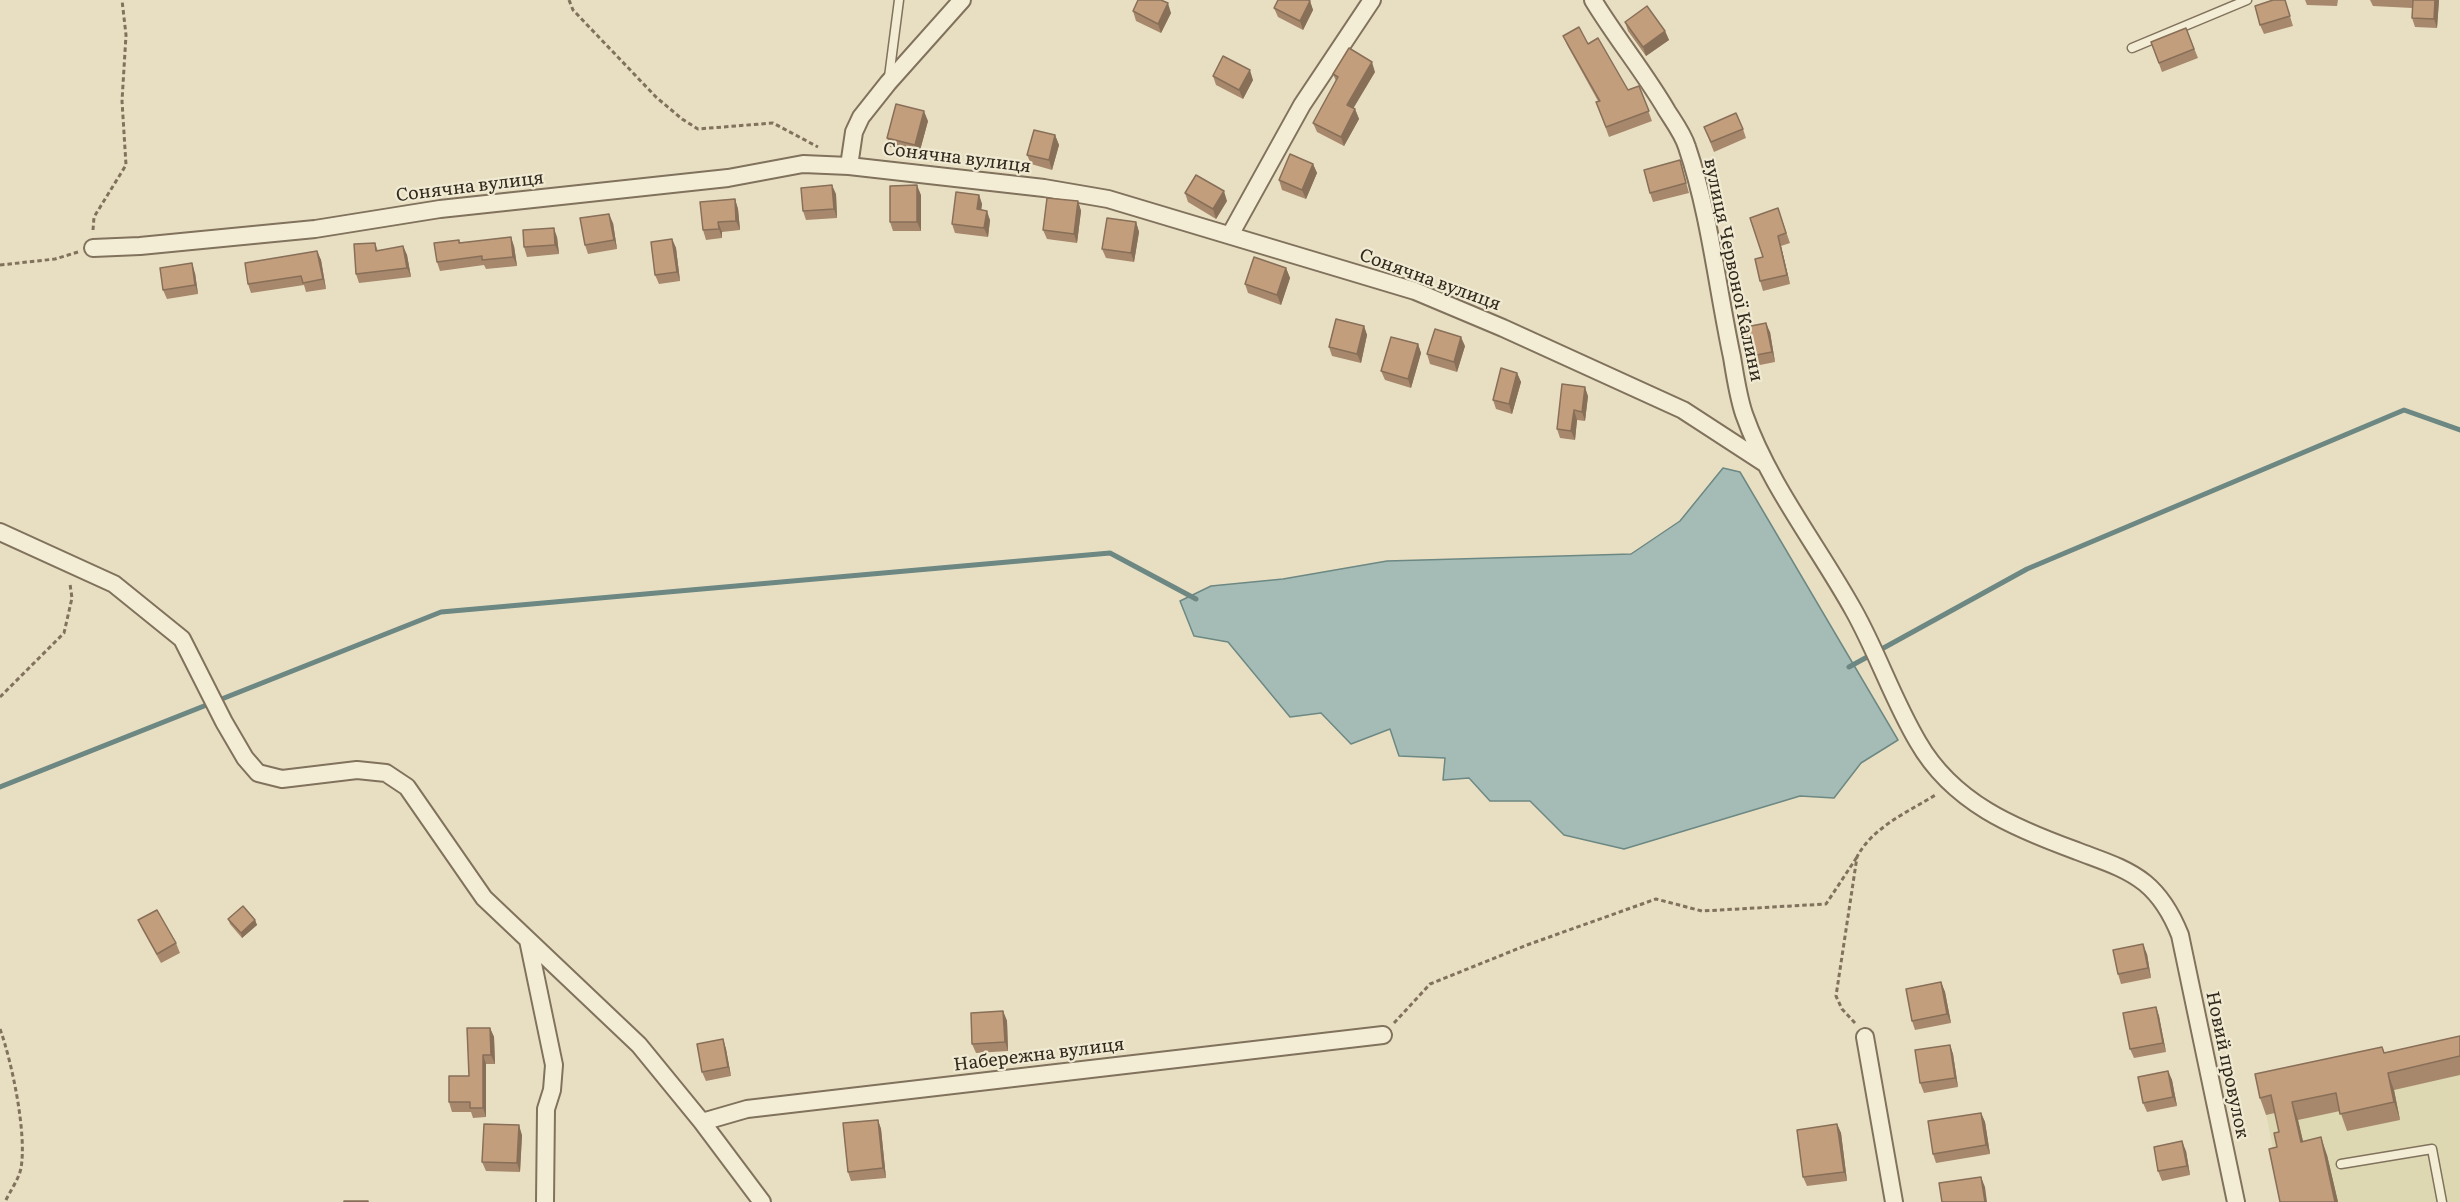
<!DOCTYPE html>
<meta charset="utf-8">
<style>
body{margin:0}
canvas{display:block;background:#e8dfc3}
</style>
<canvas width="2460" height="1202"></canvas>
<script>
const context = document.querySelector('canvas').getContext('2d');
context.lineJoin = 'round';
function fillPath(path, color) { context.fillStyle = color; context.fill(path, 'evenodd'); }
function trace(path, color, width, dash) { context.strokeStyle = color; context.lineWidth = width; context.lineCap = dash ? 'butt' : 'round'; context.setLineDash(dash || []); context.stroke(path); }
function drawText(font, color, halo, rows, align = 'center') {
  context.font = font + ' Literata,serif'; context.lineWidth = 4.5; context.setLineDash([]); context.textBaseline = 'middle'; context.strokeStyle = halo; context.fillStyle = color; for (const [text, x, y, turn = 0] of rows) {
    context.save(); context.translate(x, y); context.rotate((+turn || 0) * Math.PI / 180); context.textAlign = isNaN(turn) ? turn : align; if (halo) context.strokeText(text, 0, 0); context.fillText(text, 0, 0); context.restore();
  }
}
const farmland = new Path2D(`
 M2460,1055V1202H2283L2262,1092Z`);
const water = new Path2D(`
 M1723,468L1740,472L1898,740L1861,763L1834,798L1800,796L1624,849L1564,835L1530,801H1490L1469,778L1443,780L1445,758L1399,756L1390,729L1351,744L1321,713L1290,717L1228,642L1194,636L1180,601L1211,586L1283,579L1387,561L1631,554L1680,521Z`);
const stream = new Path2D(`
 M1849,667L2027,569L2404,410L2460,430
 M0,787L441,612L1110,553L1196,599`);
const path = new Path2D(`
 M569,0L573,10L656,97L682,119L698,129L773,123L818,147
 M93,230L94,217L126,165L122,101L126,35L122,0
 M0,265L55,259L78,252
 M0,697L64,633L72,598L70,584
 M1394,1023L1430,984L1527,945L1656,899L1702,911L1826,904L1857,857
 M1855,1023L1842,1009L1836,996L1857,857C1872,827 1910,811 1937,794
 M0,1029C12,1062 27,1134 21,1168C19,1179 10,1191 5,1202`);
const service = new Path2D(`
 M2132,48L2247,0
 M889,77L899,0
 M2341,1164L2432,1149L2442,1202`);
const minor = new Path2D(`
 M1593,0C1616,38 1645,73 1667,111C1674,122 1683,134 1687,147C1710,215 1717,287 1732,357C1735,375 1738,396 1744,414C1769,485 1818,546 1854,611C1878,654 1893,700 1918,742C1953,803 2014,828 2077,851C2100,860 2125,867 2145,883C2162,897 2172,915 2180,935L2236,1202
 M849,166L854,132L861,117L888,83L962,0
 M1230,235L1302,105L1372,0
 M93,248L140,246L315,229L440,209L728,178L803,164L849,166L1044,188L1108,199L1415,291L1503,328L1683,410L1766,464
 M0,532L114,584L182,639L224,722L245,758L258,773L282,779L357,770L386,773L407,787L484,898L639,1045L702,1122L762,1202
 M528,940L554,1065L552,1090L546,1109L545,1202
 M1865,1037L1894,1202
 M702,1122L747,1109L1383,1035`);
const wall = new Path2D(`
 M2285,0L2293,26L2264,34L2260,25Z
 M2305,0H2338L2337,6L2307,5Z
 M2370,0H2439L2437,28L2415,27L2412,18V8L2373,6Z
 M1310,1L1313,10L1303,30L1278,17L1274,8Z
 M1133,11L1171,13L1161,33L1136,21Z
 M1625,22L1665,31L1669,40L1646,56L1628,31Z
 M2186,28L2198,58L2162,72L2151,42Z
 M1563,36L1588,44L1628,90L1639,86L1652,121L1609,137L1596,102L1598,101L1567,45Z
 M1375,72L1353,108L1355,109L1359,119L1344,146L1317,132L1313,123L1336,81L1333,74Z
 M1213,76L1253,80L1243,99L1216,85Z
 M928,121L919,154L890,147L887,138Z
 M1704,127L1743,129L1746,138L1714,152Z
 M1055,135L1059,145L1052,170L1031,164L1027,155Z
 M1680,160L1689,193L1653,202L1650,193Z
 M1313,164L1317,173L1306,199L1282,190L1279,180Z
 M1185,193L1227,201L1216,219L1188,202Z
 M836,194L837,218L806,220L803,211Z
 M921,195V231H893L890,222Z
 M979,195L982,204L981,210L990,220L988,237L955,233L952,224Z
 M735,199L738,209L740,230L722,232V238L706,240L703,230Z
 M1078,201L1081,211L1077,243L1047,239L1043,230Z
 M1778,208L1790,243L1781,246L1790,284L1763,291L1760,281L1763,257Z
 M1136,222L1139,232L1134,262L1106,258L1102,249Z
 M613,223L617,249L588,254L585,245Z
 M557,237L559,254L527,257L524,247Z
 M672,239L676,248L680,281L659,284L655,275Z
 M459,240L460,242L514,246L517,266L486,269L484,265L440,271L437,262Z
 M375,243L378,251L403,246L407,255L411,277L359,283L356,274Z
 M317,251L321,260L326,289L306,292L304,285L251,293L248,284Z
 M1286,268L1290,278L1281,305L1248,293L1245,284Z
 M195,273L198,294L167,299L163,290Z
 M1364,326L1367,335L1361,363L1332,356L1329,347Z
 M1770,332L1775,362L1755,366L1751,356Z
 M1418,344L1421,353L1411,388L1385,380L1381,371Z
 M1465,346L1457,372L1430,364L1427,354Z
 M1517,373L1521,382L1512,414L1496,409L1493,400Z
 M1588,396L1585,421L1577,420L1575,440L1560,438L1557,429Z
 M228,919L255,920L257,925L242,938L230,924Z
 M138,920L176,943L180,953L161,963L142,929Z
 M2147,954L2151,978L2121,984L2118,974Z
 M1941,982L1945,992L1951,1023L1915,1030L1912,1021Z
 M2156,1007L2159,1016L2166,1052L2134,1058L2130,1049Z
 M1003,1011L1007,1021L1008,1051L976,1053L972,1044Z
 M490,1028L494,1037L495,1064H486V1117L473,1118L471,1112H452L449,1102L469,1076Z
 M2460,1036V1075L2394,1090L2400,1120L2347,1131L2340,1111L2298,1120L2303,1141L2327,1155L2338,1202H2280L2277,1147L2279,1132L2275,1113L2266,1115L2260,1098L2384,1053Z
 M723,1039L726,1049L731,1076L706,1081L702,1072Z
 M1950,1045L1953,1054L1958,1087L1924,1093L1920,1083Z
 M2168,1071L2172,1080L2177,1106L2147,1112L2143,1103Z
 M1981,1113L1985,1122L1990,1154L1936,1163L1933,1154Z
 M878,1120L881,1129L886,1178L851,1181L848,1172Z
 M1837,1124L1841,1133L1847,1181L1807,1186L1803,1177Z
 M522,1135L520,1172L486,1171L482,1162Z
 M2186,1151L2190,1175L2162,1181L2158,1171Z`);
const shadedWall = new Path2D(`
 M2435,0H2439L2437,28L2434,19Z
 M1310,1L1313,10L1303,30L1300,21Z
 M1168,3L1171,13L1161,33L1158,24Z
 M1665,31L1669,40L1646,56L1643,47Z
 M1372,62L1375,72L1350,114L1347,105Z
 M1250,70L1253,80L1243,99L1239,90Z
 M1355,109L1359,119L1344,146L1341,137Z
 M924,111L928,121L919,154L915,145Z
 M1055,135L1059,145L1052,170L1049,160Z
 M1313,164L1317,173L1306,199L1302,190Z
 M832,185L836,194L837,218L834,209Z
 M917,185L921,195V231L917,222Z
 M1224,191L1227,201L1216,219L1213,209Z
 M979,195L982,204L980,219L977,209Z
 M735,199L738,209L740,230L736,221Z
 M1078,201L1081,211L1077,243L1074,234Z
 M987,211L990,220L988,237L984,228Z
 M609,214L613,223L617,249L614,240Z
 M718,222L722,232V238L719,229Z
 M1136,222L1139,232L1134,262L1131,253Z
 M554,228L557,237L559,254L555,245Z
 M1778,236L1781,246L1790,284L1787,275Z
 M511,237L514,246L517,266L513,257Z
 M672,239L676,248L680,281L677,272Z
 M403,246L407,255L411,277L407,268Z
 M317,251L321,260L326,289L323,279Z
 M192,263L195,273L198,294L195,285Z
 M1286,268L1290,278L1281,305L1277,295Z
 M1766,323L1770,332L1775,362L1772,352Z
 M1364,326L1367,335L1361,363L1357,354Z
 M1461,337L1465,346L1457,372L1454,362Z
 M1418,344L1421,353L1411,388L1408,379Z
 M1517,373L1521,382L1512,414L1509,404Z
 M1585,387L1588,396L1585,421L1582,412Z
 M1574,410L1577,420L1575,440L1571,431Z
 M255,920L257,925L242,938L241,933Z
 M2143,944L2147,954L2151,978L2148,968Z
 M1941,982L1945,992L1951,1023L1947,1014Z
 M2156,1007L2159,1016L2166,1052L2163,1043Z
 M1003,1011L1007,1021L1008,1051L1005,1042Z
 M490,1028L494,1037L495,1064L491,1055Z
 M723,1039L726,1049L731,1076L728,1067Z
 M1950,1045L1953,1054L1958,1087L1955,1078Z
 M483,1055L486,1064V1117L483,1108Z
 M2168,1071L2172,1080L2177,1106L2173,1097Z
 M2388,1073L2394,1090L2400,1120L2394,1102Z
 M2292,1102L2298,1120L2307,1159L2301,1142Z
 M1981,1113L1985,1122L1990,1154L1986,1145Z
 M878,1120L881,1129L886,1178L883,1168Z
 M1837,1124L1841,1133L1847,1181L1844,1172Z
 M519,1125L522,1135L520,1172L517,1163Z
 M2321,1137L2327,1155L2338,1202H2335Z
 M2182,1141L2186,1151L2190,1175L2187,1166Z
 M1981,1177L1985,1187L1987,1202H1985Z`);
const building = new Path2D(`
 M1138,0H1161L1168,3L1158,24L1133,11Z
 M1278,0H1308L1310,1L1300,21L1274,8Z
 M2273,0H2285L2290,16L2260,25L2255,6Z
 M2413,0H2435L2434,19L2412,18Z
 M1647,6L1665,31L1643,47L1625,22Z
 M1579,27L1588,44L1598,38L1628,90L1639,86L1649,111L1606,127L1596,102L1600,101L1563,36Z
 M2186,28L2194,49L2159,63L2151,42Z
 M1349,48L1372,62L1347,105L1355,109L1341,137L1313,123L1338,77L1333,74Z
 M1223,56L1250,70L1239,90L1213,76Z
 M896,104L924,111L915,145L887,138Z
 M1736,113L1743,129L1711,142L1704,127Z
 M1034,130L1055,135L1049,160L1027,155Z
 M1290,154L1313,164L1302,190L1279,180Z
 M1680,160L1686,183L1650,193L1644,170Z
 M1196,175L1224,191L1213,209L1185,193Z
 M832,185L834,209L803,211L801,188Z
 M917,185V222H890V186Z
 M956,192L979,195L977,209L987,211L984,228L952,224Z
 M1047,198L1078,201L1074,234L1043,230Z
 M735,199L736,221L718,222L719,229L703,230L700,202Z
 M1778,208L1786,233L1778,236L1787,275L1760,281L1755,259L1763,257L1750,218Z
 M609,214L614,240L585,245L580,218Z
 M1107,218L1136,222L1131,253L1102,249Z
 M554,228L555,245L524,247L523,230Z
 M511,237L513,257L482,260V256L437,262L434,243L459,240V243Z
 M672,239L677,272L655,275L651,242Z
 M375,243L376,251L403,246L407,268L356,274L354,244Z
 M317,251L323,279L303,283L301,276L248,284L245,263Z
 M1254,257L1286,268L1277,295L1245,284Z
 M192,263L195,285L163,290L160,268Z
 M1336,319L1364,326L1357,354L1329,347Z
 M1766,323L1772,352L1751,356L1746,327Z
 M1435,329L1461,337L1454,362L1427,354Z
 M1391,337L1418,344L1408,379L1381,371Z
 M1501,368L1517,373L1509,404L1493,400Z
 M1562,384L1585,387L1582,412L1574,410L1571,431L1557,429Z
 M243,906L255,920L241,933L228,919Z
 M157,910L176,943L157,954L138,920Z
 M2143,944L2148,968L2118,974L2113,950Z
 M1941,982L1947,1014L1912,1021L1906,989Z
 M2156,1007L2163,1043L2130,1049L2123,1013Z
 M1003,1011L1005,1042L972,1044L971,1013Z
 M467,1028H490L491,1055H483V1108H470V1102H449V1076H469Z
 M2460,1036V1056L2388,1073L2394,1102L2340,1114L2336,1093L2292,1102L2301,1142L2321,1137L2335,1202H2280L2269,1149L2277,1147L2274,1133L2279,1132L2271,1095L2260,1098L2255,1074L2382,1047L2384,1053Z
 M723,1039L728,1067L702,1072L697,1044Z
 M1950,1045L1955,1078L1920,1083L1915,1050Z
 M2168,1071L2173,1097L2143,1103L2138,1077Z
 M1981,1113L1986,1145L1933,1154L1928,1121Z
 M878,1120L883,1168L848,1172L843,1123Z
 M484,1124L519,1125L517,1163L482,1162Z
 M1837,1124L1844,1172L1803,1177L1797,1130Z
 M2182,1141L2187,1166L2158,1171L2154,1147Z
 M1981,1177L1985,1202H1942L1939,1183Z
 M344,1201H368V1202H344Z`);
const streetNames = [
 ["Сонячна вулиця",957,158,7],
 ["Сонячна вулиця",470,187,-7],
 ["вулиця Червоної Калини",1733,270,78],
 ["Сонячна вулиця",1430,280,20],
 ["Набережна вулиця",1039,1055,-7],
 ["Новий провулок",2227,1065,78]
];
fillPath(farmland, '#ddd8b2');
fillPath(water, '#a5bcb6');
trace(water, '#6d8883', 1.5);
trace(stream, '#6d8883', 5);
trace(service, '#80725c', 11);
trace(minor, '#80725c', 20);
trace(path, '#80725c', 3, [4.5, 3]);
trace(service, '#f4edd5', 8);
trace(minor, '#f4edd5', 16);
fillPath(wall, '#a7886c');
fillPath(shadedWall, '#886f58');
fillPath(building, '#c29e7d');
trace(building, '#886f58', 1.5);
drawText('18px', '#32291e', '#f1ead2', streetNames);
</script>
